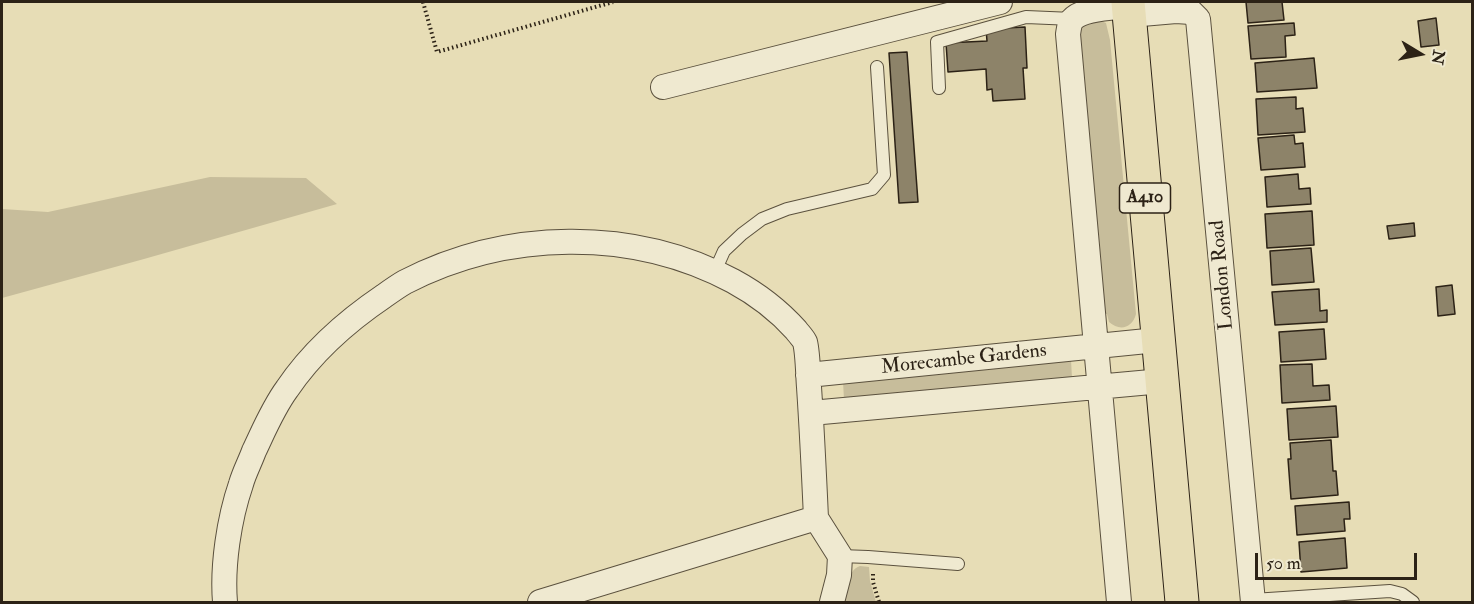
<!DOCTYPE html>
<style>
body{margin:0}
#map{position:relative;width:1474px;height:604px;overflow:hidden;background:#e7ddb6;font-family:"IM FELL Double Pica",serif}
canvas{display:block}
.frame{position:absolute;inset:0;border:3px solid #2c2216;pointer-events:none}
.north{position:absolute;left:1390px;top:24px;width:60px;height:60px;-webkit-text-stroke:4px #efe9d0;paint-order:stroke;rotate:100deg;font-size:16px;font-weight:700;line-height:24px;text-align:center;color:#2c2216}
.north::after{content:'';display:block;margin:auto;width:21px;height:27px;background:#2c2216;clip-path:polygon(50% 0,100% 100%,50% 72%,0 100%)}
.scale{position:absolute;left:1255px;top:553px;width:162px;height:27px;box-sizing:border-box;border:3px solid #2c2216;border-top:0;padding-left:8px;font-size:18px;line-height:21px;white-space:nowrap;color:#2c2216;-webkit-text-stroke:4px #efe9d0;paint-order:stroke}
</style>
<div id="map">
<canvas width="1474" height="604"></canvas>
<div class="frame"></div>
<div class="north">N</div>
<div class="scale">50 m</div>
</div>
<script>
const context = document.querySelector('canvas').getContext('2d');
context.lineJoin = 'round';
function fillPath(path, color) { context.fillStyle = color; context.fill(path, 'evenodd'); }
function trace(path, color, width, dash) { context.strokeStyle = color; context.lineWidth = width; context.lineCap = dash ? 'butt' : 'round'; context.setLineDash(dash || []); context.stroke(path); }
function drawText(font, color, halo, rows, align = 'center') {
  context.font = font + ' "IM FELL Double Pica",serif'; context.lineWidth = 4.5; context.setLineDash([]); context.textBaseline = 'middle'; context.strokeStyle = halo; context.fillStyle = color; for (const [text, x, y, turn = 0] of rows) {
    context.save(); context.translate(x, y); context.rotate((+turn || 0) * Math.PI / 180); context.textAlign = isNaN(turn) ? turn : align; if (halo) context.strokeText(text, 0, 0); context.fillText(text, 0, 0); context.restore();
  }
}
const green = new Path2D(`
 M1099,20L1106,23L1110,40L1136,314C1132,329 1119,331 1109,322L1107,314H1101L1078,31L1083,25Z
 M210,177L306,178L337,204L144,259L2,298V209L48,212Z
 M1071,360L1072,378L844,400L843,381Z
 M860,566L869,567L870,581L876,602H845C847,591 847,570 860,566Z`);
const building = new Path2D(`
 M1246,2H1282L1284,20L1248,23Z
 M1436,18L1439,45L1421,47L1418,21Z
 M1294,23L1295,35L1285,36L1286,57L1251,59L1248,26Z
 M1025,27L1027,68H1023L1025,99L993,101L992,89L987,90L986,69L948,72L946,43L987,41L986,29Z
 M907,52L918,202L899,203L889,53Z
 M1314,58L1317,88L1257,92L1255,63Z
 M1296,97V109L1303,108L1305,132L1258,135L1256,99Z
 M1294,135L1295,144L1303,143L1305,167L1261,170L1258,138Z
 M1298,174L1299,189L1310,188L1311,204L1267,207L1265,177Z
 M1312,211L1314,245L1267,248L1265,214Z
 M1414,223L1415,236L1389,239L1387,226Z
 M1311,248L1314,282L1272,285L1270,251Z
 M1452,285L1455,314L1438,316L1436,287Z
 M1319,289L1320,311L1327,310V322L1275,325L1272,292Z
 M1324,329L1326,359L1281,362L1279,332Z
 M1312,364L1313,386L1329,385L1330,400L1282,403L1280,365Z
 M1336,406L1338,437L1289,440L1287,409Z
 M1331,440L1333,471H1336L1338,495L1291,499L1288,459H1291L1290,443Z
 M1349,502L1350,519H1344L1345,531L1297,535L1295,506Z
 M1345,538L1347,568L1301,572L1299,542Z`);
const path = new Path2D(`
 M423,2L437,52L613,2
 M873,574V582L879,602`);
const service = new Path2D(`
 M939,88L937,42L1026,17L1073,19
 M715,271L724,251L742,234L762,219L787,209L872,189L884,175L877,67
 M840,556L868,557L958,564
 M1253,600L1390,591L1402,594L1413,602`);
const minor = new Path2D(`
 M1130,15L1176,11L1191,12L1198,19L1253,602
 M663,87L1000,2
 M808,375L1157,340
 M811,413L1162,381
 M816,518L840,556L839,575L832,602
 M225,602C222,566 229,519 241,484C244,473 250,462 254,451C264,430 273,408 287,389C312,352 347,321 384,296C391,291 398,286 405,282C506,230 632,227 733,281C757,294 778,310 796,330C799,334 803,338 805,342C808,354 808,375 809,387C812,431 814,474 816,518L540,602
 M1119,602L1068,34C1069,29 1069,24 1072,20C1082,8 1113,8 1129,6`);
const primary = new Path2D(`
 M1128,2L1182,602`);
const shields = [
 [1145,198,51]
];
const shieldNames = [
 ["A410",1145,198]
];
const streetNames = [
 ["London Road",1223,275,-95],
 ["Morecambe Gardens",964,360,-6]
];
fillPath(green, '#c7bd9b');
fillPath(building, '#8d8369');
trace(building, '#2c2216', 1.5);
trace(service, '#5b513e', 14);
trace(minor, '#5b513e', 26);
trace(primary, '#2c2216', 35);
trace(path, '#2c2216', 4, [1.5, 3]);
trace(service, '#efe9d0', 12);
trace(minor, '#efe9d0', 24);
trace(primary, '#e7ddb6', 33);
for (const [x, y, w] of shields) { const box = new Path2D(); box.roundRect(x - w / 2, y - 15, w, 30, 4.5); context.fillStyle = '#efe9d0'; context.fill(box); trace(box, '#2c2216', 1.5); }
drawText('bold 18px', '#2c2216', null, shieldNames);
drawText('20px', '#2c2216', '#efe9d0', streetNames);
</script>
